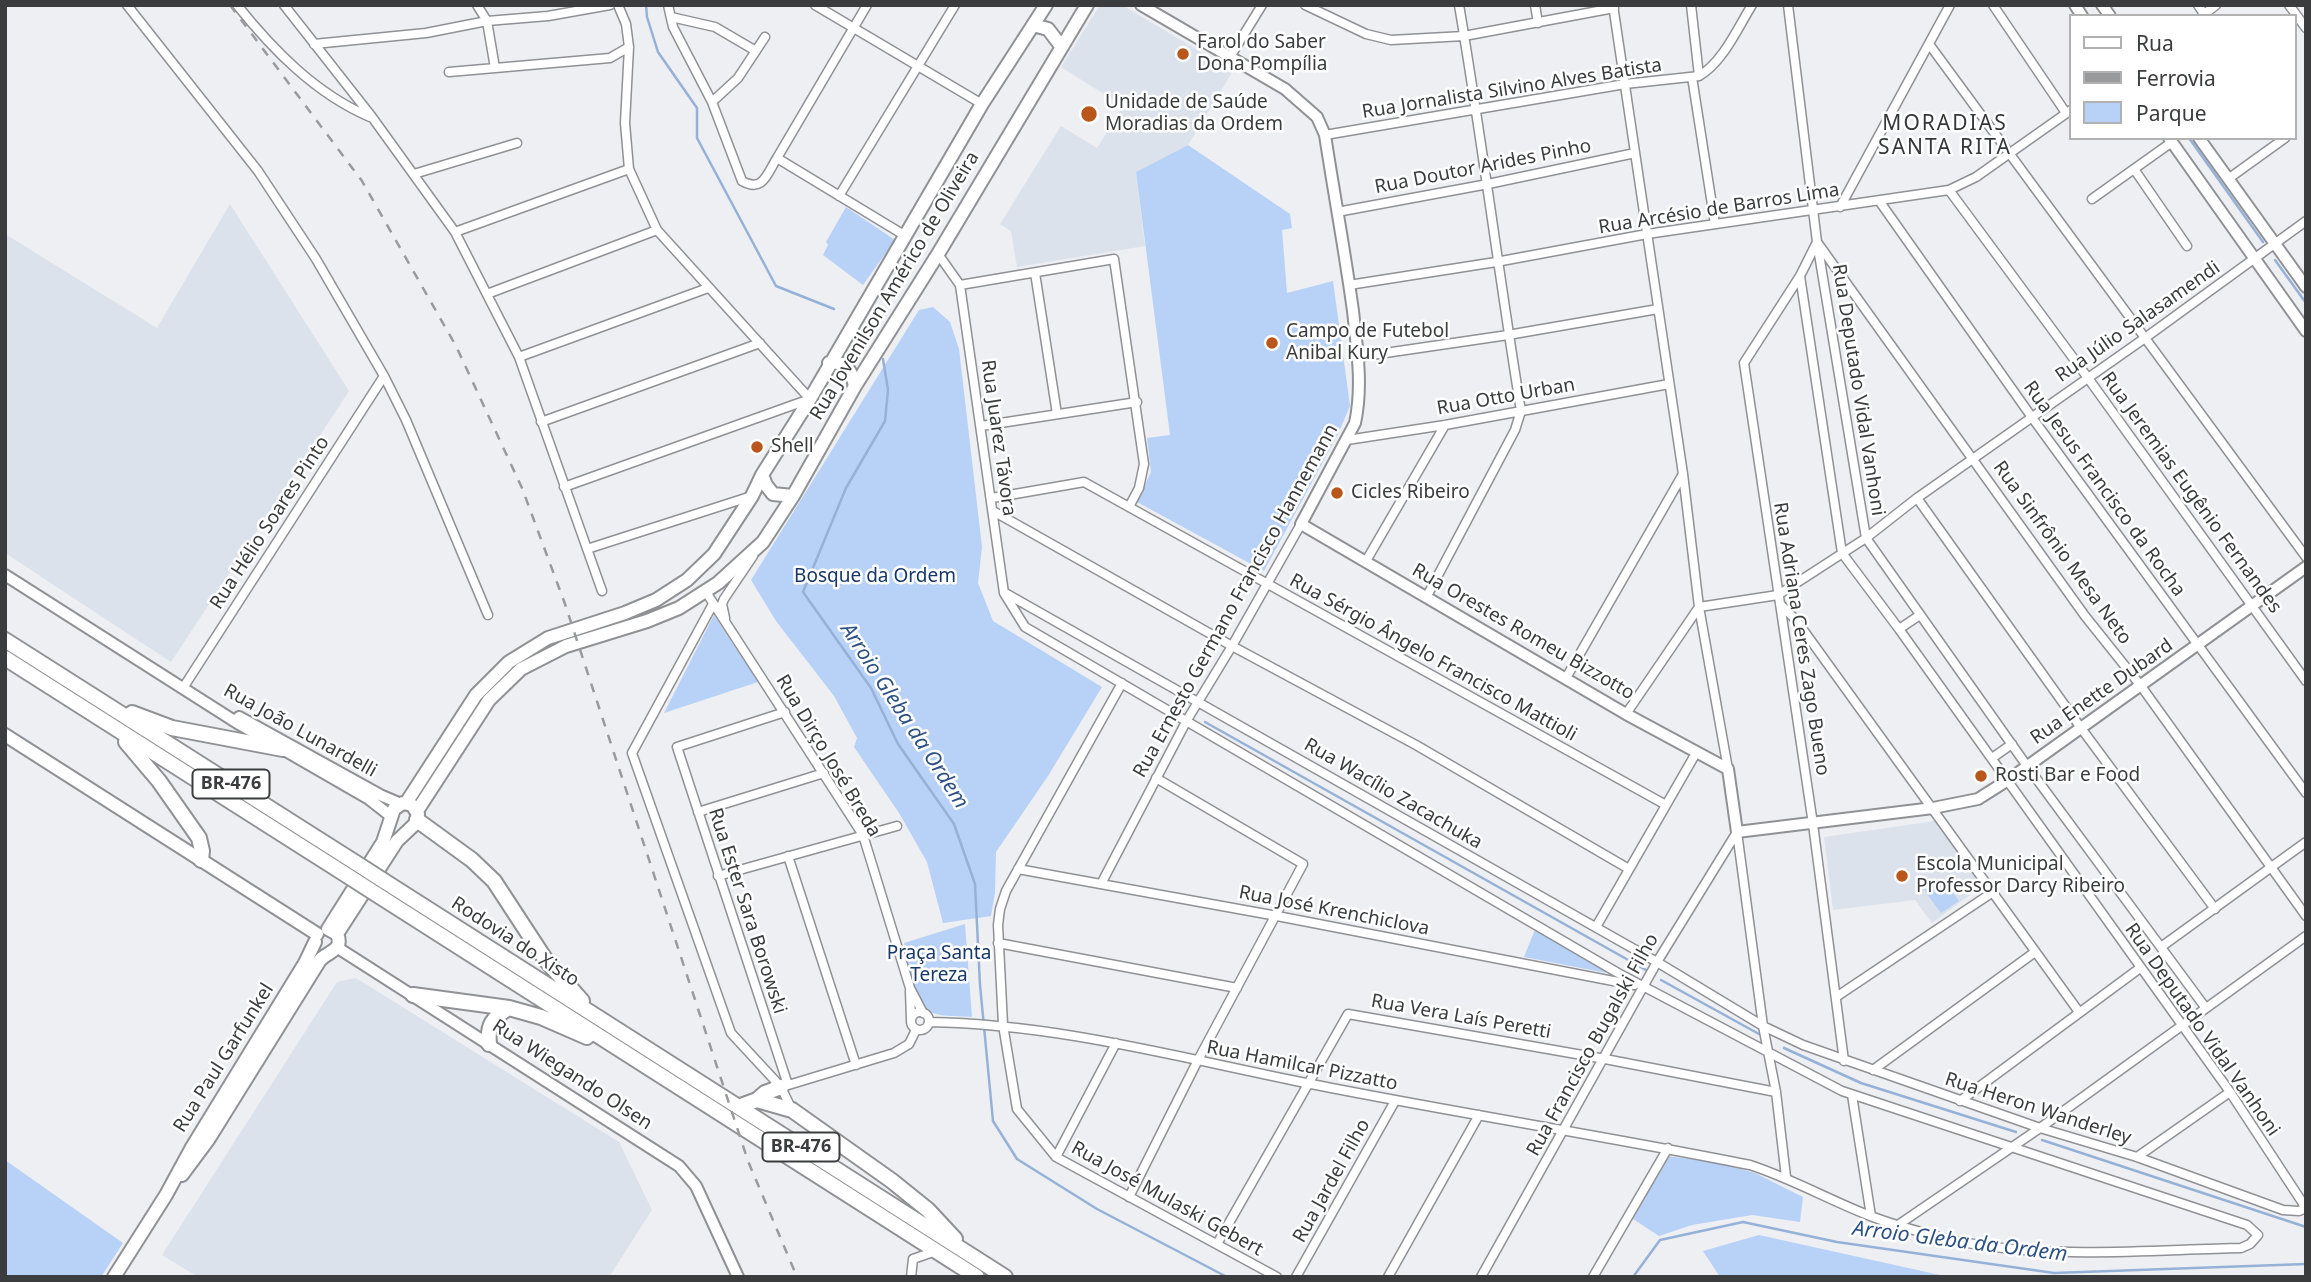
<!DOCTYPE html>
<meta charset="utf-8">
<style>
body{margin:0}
#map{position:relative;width:2311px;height:1282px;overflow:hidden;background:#edeff3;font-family:"Noto Sans",sans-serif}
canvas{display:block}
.frame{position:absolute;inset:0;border:7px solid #3b3c3d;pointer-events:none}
.legend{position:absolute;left:2069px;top:14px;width:228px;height:126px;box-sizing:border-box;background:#fff;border:2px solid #b1b1b1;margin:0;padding:9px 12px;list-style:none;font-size:21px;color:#3b3c3d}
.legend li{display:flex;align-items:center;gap:14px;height:35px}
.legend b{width:35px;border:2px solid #b1b1b1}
</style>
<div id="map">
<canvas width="2311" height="1282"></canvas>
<div class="frame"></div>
<ul class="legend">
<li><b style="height:9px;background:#fff"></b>Rua</li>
<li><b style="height:9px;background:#989a9c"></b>Ferrovia</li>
<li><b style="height:19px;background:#b8d1f6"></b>Parque</li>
</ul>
</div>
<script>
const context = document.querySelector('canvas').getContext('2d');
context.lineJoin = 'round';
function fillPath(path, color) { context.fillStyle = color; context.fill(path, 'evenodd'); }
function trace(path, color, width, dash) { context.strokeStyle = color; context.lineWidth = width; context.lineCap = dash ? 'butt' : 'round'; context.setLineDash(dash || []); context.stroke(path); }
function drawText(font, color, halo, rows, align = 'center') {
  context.font = font + ' "Noto Sans",sans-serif'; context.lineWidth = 5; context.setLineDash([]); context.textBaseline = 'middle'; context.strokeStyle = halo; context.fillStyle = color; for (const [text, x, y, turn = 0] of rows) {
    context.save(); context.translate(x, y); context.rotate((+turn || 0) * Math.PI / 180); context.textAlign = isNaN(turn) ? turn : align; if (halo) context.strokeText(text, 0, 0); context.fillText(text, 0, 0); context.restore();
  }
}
const built = new Path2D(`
 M1100,5H1122L1233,71L1188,145L1136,172L1145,246L1017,267L1011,231L1000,224L1061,126L1097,148L1123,106L1061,67Z
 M230,204L349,391L171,662L5,553V234L157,328Z
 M1935,821L1982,886L1932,923L1915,900L1833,910L1824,837Z
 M356,978L619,1142L652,1210L609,1277H198L162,1255L337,982Z`);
const green = new Path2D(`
 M1188,145L1290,214L1292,228L1282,230L1287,293L1333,281L1350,406L1339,432L1264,571L1137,502L1151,472L1147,438L1170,435L1136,172Z
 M846,207L895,240L863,285L823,255L828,245L826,242Z
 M933,307L950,322L959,349L982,547L978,583L993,621L1102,687L1048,776L996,852L995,893L991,916L943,923L927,862L899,813L854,747L857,738L834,696L776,621L751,580L919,310Z
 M714,615L758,682L664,713Z
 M1942,878L1959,901L1941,913L1924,890Z
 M965,924L972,1017C961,1016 944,1017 933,1013C913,1004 908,962 904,943Z
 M1536,927L1607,973L1524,957Z
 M1667,1156L1720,1163L1755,1173L1803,1197L1800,1222L1752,1215L1692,1225L1659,1236L1630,1217Z
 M5,1160L123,1243L101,1277H5Z
 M1759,1235L1949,1277H1720L1703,1251Z`);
const stream = new Path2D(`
 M646,5L647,17L658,52L697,108V138L776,286L834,309
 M2189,138L2263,242
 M2275,260L2306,303
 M883,359L888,390L885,421L846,488L803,592L871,688L898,744L954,824L975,884L980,985L993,1121L1017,1159L1097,1209L1227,1277
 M1205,722L1646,970
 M1661,980L1759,1034
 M1784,1048L1861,1083L2016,1132
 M2042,1140L2306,1227
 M1633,1277L1660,1240L1743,1222L1837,1242L2054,1273L2306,1264`);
const minor = new Path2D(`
 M127,5L258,171L316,259L384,376L406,420L488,615
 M237,5C273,50 316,94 370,117
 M284,5L372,117L455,232L519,357L602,591
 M477,5L487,21L495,68
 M668,5L673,27L712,102L742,181C763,193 767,174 777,158L867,5
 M815,5L982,104
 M1305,5L1366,34L1391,40L1464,36L1614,8
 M1535,5L1538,23
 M1613,5L1683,474L1699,607L1728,769
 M1691,5L1699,76
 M1788,5L1817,242L1866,538L2027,766L2205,1007
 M1993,5L2066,113
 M2198,5L2204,14
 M2289,5L2306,28
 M2202,16L2216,5
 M671,17L715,27L756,51
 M314,44L426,33L487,21L548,16L610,5
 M1929,44L2306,557
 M1230,57L1262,5
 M449,72L610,58L629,47
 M1692,77L1715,224
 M712,102L738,78L765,37
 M1325,135L1625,84L1699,76C1723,62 1737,29 1752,5
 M2172,142L2134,169L2187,246
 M777,158L904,235
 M414,174L517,143
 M2228,179L2285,138
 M1949,190L2088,378L2306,681
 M839,196L955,5
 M2092,199L2134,169
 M1880,202L2031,416L2306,793
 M1840,207L1950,5
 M1337,212L1488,184L1635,153
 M455,232L629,169
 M1035,273L1057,414
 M1800,276L1842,553L1899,629L2230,1092L2306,1208
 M960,285L1114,259L1144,464L1139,488L1129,507
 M1349,285L1496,262L1647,234L1949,190L1976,177L2071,110
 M487,294L657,230
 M519,357L708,288
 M1358,357L1508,335L1658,309
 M541,422L760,343
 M981,426L1137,402
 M1347,440L1445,425L1669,384
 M564,487L810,399L657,230L629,169L625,123L629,47L626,24L618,5
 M992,498L1084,482L1666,805
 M1917,498L2081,728L2215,909
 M993,511L1232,646L1416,745L1629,869
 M587,549L752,496
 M1366,561L1445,425
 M706,592L863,835L910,988L923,1013
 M1007,594L1657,962L1763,1026L1803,1045L2040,1128L2137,1157L2283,1210L2299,1211L2306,1208
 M1427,596L1515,430L1521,411C1499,276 1482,140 1459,5
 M713,604L632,753L731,1033L781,1087L792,1110
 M1780,604L1796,620L2079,1012
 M725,618L722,604L724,599L753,556
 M1899,629L1920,615
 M1566,678L1683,474
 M1122,683L1006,891L1000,909L998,925L1003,1025L1017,1109L1056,1157L1277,1277
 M183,688L384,376
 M785,712L677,747L788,1085
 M1626,714L1699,607L1778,595L1866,538L1917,498L2145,338L2306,221
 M1992,758L2012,744
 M698,812L824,773
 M1737,832L1763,1026L1776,1092L1786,1177
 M788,856L856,1065
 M1018,869L1277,916L1634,985
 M718,876L897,826
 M1101,884L1187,720L1232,646L1301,524
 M1596,927L1696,753
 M998,943L1237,988
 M2161,947L2306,842
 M910,991L911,1019
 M1836,997L1993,892
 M911 1021a9 9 0 1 1 18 0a9 9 0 1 1-18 0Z
 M929,1022C1059,1024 1185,1059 1311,1084C1457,1113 1605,1136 1750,1165C1793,1179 1831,1201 1873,1217C1894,1225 1917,1231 1939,1237C2037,1261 2141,1250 2241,1248L2250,1244L2258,1235L2247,1225L1842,1091L1618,973L1025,627L1004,593L960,285L938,254
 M1844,1061L1813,824L1744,363L1800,276L1817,242L2085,616L2141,686L2306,916
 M1873,1070L2035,952
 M785,1086L894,1053L909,1044L916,1030
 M1852,1095L1871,1216
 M1960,1101L2140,968
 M1056,1157L1116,1043
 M2137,1157L2230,1092
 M1129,1197L1197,1062L1303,864L1156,778
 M1898,1225L2040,1128L2306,936
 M1217,1244L1348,1014L1605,1059L1776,1092
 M911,1277L913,1259L936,1251
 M1296,1277L1395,1101
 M1388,1277L1479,1115
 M1481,1277L1657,962L1737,832
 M1593,1277L1668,1148`);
const tertiary = new Path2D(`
 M1141,5L1285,89L1317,117L1325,135C1334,194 1345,252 1353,311C1357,349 1363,386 1355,423L1301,524L1626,714L1728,769L1737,832L1933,808L1978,799L2008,780L2306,567
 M2075,5L2082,16
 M2102,5L2110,16
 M2169,138L2306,331
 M2199,138L2306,287
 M5,575L239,724L369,799L392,817
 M239,717L380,795L401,804
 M338,948L679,1166L696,1186L738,1277`);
const secondary = new Path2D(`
 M1033,25L1048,29L1061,46
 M829,363C846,360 852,372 855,386
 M762,475L766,485L773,494L793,496
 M5,735L317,934
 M406,803L476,695L509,662L548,638L625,613L656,600L687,580L714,554L752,496L762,475L810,399L982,104L1046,5
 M417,811L489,700L521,669L566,646L647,621L679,608L718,583L763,542L793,496L855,386L938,254L1087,5
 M328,929L383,842L394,809L403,803L412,805L418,814L415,824L397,841L337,934
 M182,1175L208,1140L320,960C329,951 344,950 337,934L328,929
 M114,1277L166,1195L191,1149L305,963L315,942`);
const trunk = new Path2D(`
 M5,640L356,863
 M5,658L348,876
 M132,713L172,728L283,749
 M126,742L159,781L199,838L202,851L201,860
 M417,820L472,860L494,881L545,959L582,1001
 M384,881L1005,1277
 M376,894L977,1277
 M413,995L509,1008L541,1017L587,1037
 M489,1044C487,1025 493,1017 509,1008
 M757,1100L765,1093L781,1087
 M738,1107L757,1100L792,1110L892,1181L928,1210L955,1239`);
const rail = new Path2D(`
 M230,5L362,181L456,346L522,488L565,604L748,1161L797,1277`);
const trunkBridge = new Path2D(`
 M356,863L384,881
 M348,876L376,894`);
const markers = [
 [1183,54,7,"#b9561b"],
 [1089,114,9,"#b9561b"],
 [1272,343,7,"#b9561b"],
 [757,447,7,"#b9561b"],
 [1337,493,7,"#b9561b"],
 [1981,776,7,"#b9561b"],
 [1902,876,7,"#b9561b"]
];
const shields = [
 [231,784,77],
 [801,1147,77]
];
const shieldNames = [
 ["BR-476",231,784],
 ["BR-476",801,1147]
];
const poiNames = [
 ["Farol do Saber",1197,43],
 ["Dona Pompília",1197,65],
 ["Unidade de Saúde",1105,103],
 ["Moradias da Ordem",1105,125],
 ["Campo de Futebol",1286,332],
 ["Anibal Kury",1286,354],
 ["Shell",771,447],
 ["Cicles Ribeiro",1351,493],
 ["Rosti Bar e Food",1995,776],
 ["Escola Municipal",1916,865],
 ["Professor Darcy Ribeiro",1916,887]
];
const streetNames = [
 ["Rua Jornalista Silvino Alves Batista",1512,89,-9],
 ["Rua Doutor Arides Pinho",1483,167,-11],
 ["Rua Arcésio de Barros Lima",1719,209,-9],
 ["Rua Jovenilson Américo de Oliveira",895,286,-59],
 ["Rua Júlio Salasamendi",2138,322,-35],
 ["Rua Deputado Vidal Vanhoni",1858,390,81],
 ["Rua Otto Urban",1506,397,-10],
 ["Rua Juarez Távora",998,438,82],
 ["Rua Jesus Francisco da Rocha",2104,489,54],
 ["Rua Jeremias Eugênio Fernandes",2191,493,54],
 ["Rua Hélio Soares Pinto",270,523,-57],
 ["Rua Sinfrônio Mesa Neto",2062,553,54],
 ["Rua Ernesto Germano Francisco Hannemann",1236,601,-61],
 ["Rua Orestes Romeu Bizzotto",1523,632,30],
 ["Rua Adriana Ceres Zago Bueno",1801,639,81],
 ["Rua Sérgio Ângelo Francisco Mattioli",1433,658,29],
 ["Rua Enette Dubard",2102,692,-35],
 ["Rua João Lunardelli",300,731,29],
 ["Rua Dirço José Breda",828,756,59],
 ["Rua Wacílio Zacachuka",1393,794,30],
 ["Rua Ester Sara Borowski",747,911,72],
 ["Rua José Krenchiclova",1334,911,11],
 ["Rodovia do Xisto",515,942,33],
 ["Rua Vera Laís Peretti",1461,1017,10],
 ["Rua Deputado Vidal Vanhoni",2202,1030,55],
 ["Rua Francisco Bugalski Filho",1593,1045,-61],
 ["Rua Paul Garfunkel",224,1058,-58],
 ["Rua Hamilcar Pizzatto",1302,1066,11],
 ["Rua Wiegando Olsen",572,1075,33],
 ["Rua Heron Wanderley",2038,1109,18],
 ["Rua Jardel Filho",1332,1181,-61],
 ["Rua José Mulaski Gebert",1167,1199,29]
];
const parkNames = [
 ["Bosque da Ordem",875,577],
 ["Praça Santa",939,954],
 ["Tereza",939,976]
];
const neighbourhoodNames = [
 ["MORADIAS",1945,124],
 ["SANTA RITA",1945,148]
];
const waterNames = [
 ["Arroio Gleba da Ordem",904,716,57],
 ["Arroio Gleba da Ordem",1960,1242,7]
];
fillPath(built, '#dbe2ec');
fillPath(green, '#b8d1f6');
trace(stream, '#96b1d7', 2.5);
trace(minor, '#8f9195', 11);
trace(tertiary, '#8f9195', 14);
trace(secondary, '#8f9195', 16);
trace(trunk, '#8f9195', 18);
trace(minor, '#fff', 8);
trace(tertiary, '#fff', 10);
trace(secondary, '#fff', 12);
trace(trunk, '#fff', 14);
trace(rail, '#989a9c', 2.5, [9, 9]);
trace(trunkBridge, '#8f9195', 18, []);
trace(trunkBridge, '#fff', 14);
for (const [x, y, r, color] of markers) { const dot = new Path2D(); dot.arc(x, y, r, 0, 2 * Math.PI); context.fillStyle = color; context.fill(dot); trace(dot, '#fff', 2.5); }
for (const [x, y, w] of shields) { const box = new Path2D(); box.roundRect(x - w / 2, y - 14.5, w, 29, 5); context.fillStyle = '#fff'; context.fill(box); trace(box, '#3b3c3d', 2); }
drawText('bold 18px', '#3b3c3d', null, shieldNames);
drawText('19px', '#3b3c3d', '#fff', poiNames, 'left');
drawText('19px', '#3b3c3d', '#fff', streetNames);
drawText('19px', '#153868', '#fff', parkNames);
context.letterSpacing = '2px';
drawText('21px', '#35373a', '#fff', neighbourhoodNames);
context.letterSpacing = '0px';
drawText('italic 21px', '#2d5183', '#fff', waterNames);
</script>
